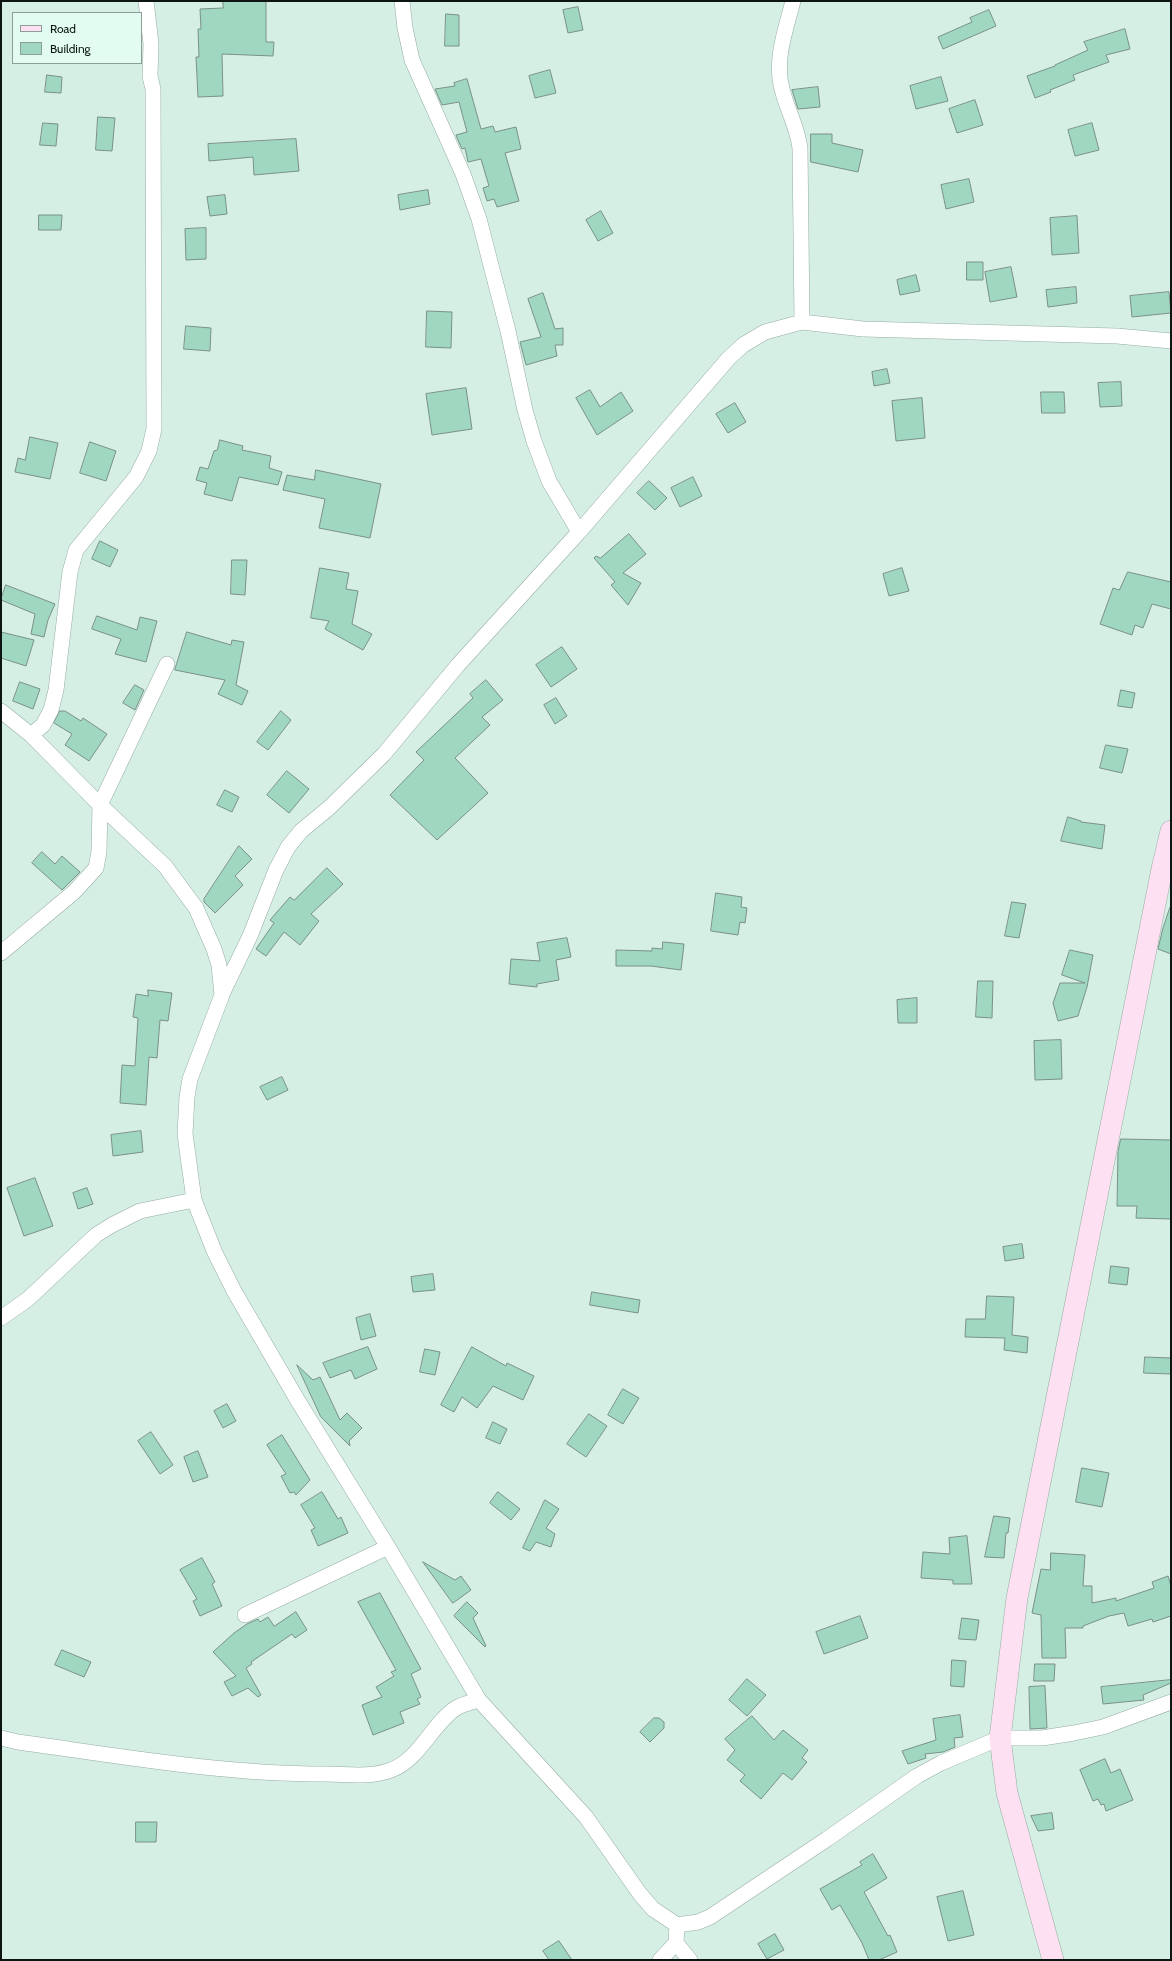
<!DOCTYPE html>
<style>
body{margin:0}
#map{position:relative;width:1172px;height:1961px;overflow:hidden;background:#d6efe4;font-family:Cabin,sans-serif}
canvas{display:block}
.frame{position:absolute;inset:0;border:2px solid #0c1512;pointer-events:none}
.legend{position:absolute;left:12px;top:12px;width:130px;height:52px;box-sizing:border-box;background:#e3fcf2;border:1px solid #8da098;margin:0;padding:5px 7px;list-style:none;font-size:12px;color:#0c1512}
.legend li{display:flex;align-items:center;gap:8px;height:20px}
.legend b{width:20px;border:1px solid #8da098}
</style>
<div id="map">
<canvas width="1172" height="1961"></canvas>
<div class="frame"></div>
<ul class="legend">
<li><b style="height:5px;background:#fde1f2"></b>Road</li>
<li><b style="height:11px;background:#9fd7c1"></b>Building</li>
</ul>
</div>
<script>
const context = document.querySelector('canvas').getContext('2d');
context.lineJoin = 'round';
function fillPath(path, color) { context.fillStyle = color; context.fill(path, 'evenodd'); }
function trace(path, color, width, dash) { context.strokeStyle = color; context.lineWidth = width; context.lineCap = dash ? 'butt' : 'round'; context.setLineDash(dash || []); context.stroke(path); }
const building = new Path2D(`
 M223,1H266V42H274L273,56L222,54L223,96L198,97L196,57H199L198,29H201L200,9L223,8Z
 M578,7L583,30L568,33L563,10Z
 M989,10L996,26L943,49L938,37L972,22L970,18Z
 M446,14L459,15V46H445Z
 M1125,29L1130,49L1106,55L1109,62L1073,75L1075,80L1050,90L1051,92L1035,98L1027,76L1055,66V65L1088,50L1084,42Z
 M550,70L556,93L535,98L529,76Z
 M47,75L62,77L61,93L45,92Z
 M941,77L948,101L916,109L910,86Z
 M467,79L481,129L493,126L495,132L516,127L521,149L505,153L519,201L497,207L494,199L487,201L483,188L489,186L481,159L468,162L465,148L462,149L458,140L456,135L467,132L459,102L442,105L435,89L455,86L454,83Z
 M818,87L820,107L798,109L792,90Z
 M975,100L983,125L957,133L949,109Z
 M98,117L115,118L112,151L96,150Z
 M43,123L58,124L56,146L40,145Z
 M1092,123L1099,150L1075,156L1068,130Z
 M811,134H832V143L863,150L858,172L811,162Z
 M296,139L299,171L254,175L253,157L209,161L208,144Z
 M969,179L974,202L946,209L941,185Z
 M428,190L430,204L400,210L398,195Z
 M225,195L227,214L210,216L207,197Z
 M601,211L613,233L598,241L586,220Z
 M39,215H62L61,230H39Z
 M1077,216L1079,253L1052,255L1050,218Z
 M206,228V259L186,260L185,229Z
 M967,262H983V280H967Z
 M1011,267L1017,297L990,302L985,272Z
 M916,275L920,291L900,295L897,280Z
 M1076,287L1077,303L1048,307L1046,290Z
 M1169,292L1171,313L1132,317L1130,296Z
 M543,293L555,329L563,328V345H555L557,356L526,365L520,342L541,337L528,299Z
 M427,311L452,312L451,348L426,347Z
 M186,326L211,328L210,351L184,349Z
 M887,369L890,383L874,386L872,372Z
 M1121,382L1122,406L1100,407L1098,383Z
 M466,388L472,429L432,435L426,394Z
 M590,390L600,407L621,392L633,411L597,435L576,398Z
 M1041,392H1064L1065,413H1042Z
 M922,398L925,438L896,441L892,401Z
 M735,403L746,422L728,433L716,414Z
 M30,437L58,443L50,479L15,472L18,458L25,460Z
 M220,440L243,446L242,450L271,456L269,468L282,472L278,485L239,477L232,501L204,494L207,483L196,480L200,467L208,469L214,451L217,450Z
 M90,442L116,451L106,481L80,473Z
 M316,470L381,484L370,538L319,528L325,499L283,490L287,475L314,480Z
 M693,477L702,496L680,507L671,488Z
 M649,481L667,498L655,510L637,493Z
 M629,534L646,554L623,573L641,583L628,605L611,585L615,582L594,558L596,556L600,558Z
 M100,541L118,550L110,567L92,559Z
 M232,560H247L245,595L231,594Z
 M320,568L349,573L346,589L358,591L352,624L372,634L363,650L325,629L329,621L311,618Z
 M902,568L909,591L889,596L883,574Z
 M1128,572L1171,582V609L1152,604L1143,628L1135,625L1132,635L1100,624L1113,588L1119,590Z
 M6,585L55,604L48,620L44,637L31,634L35,614L1,600Z
 M97,616L137,630L140,617L157,621L146,662L115,654L121,639L92,629Z
 M1,632L34,640L26,666L1,658Z
 M187,632L231,645L232,640L244,642L236,685L248,691L242,705L218,694L225,680L175,670Z
 M562,647L577,669L551,687L536,665Z
 M486,680L503,700L482,717L490,725L455,758L488,793L437,840L390,795L424,760L416,752L473,698L470,694Z
 M20,682L40,689L33,709L13,701Z
 M135,685L144,690L135,710L123,703Z
 M1121,690L1135,693L1132,708L1118,706Z
 M556,698L567,716L555,724L544,705Z
 M60,711H65L81,721L83,718L107,734L89,761L65,745L72,734L54,723Z
 M281,711L291,720L268,750L257,742Z
 M1106,745L1128,749L1122,773L1100,768Z
 M287,771L309,789L289,813L267,795Z
 M225,790L239,797L232,812L217,805Z
 M1068,817L1081,821V822L1105,825L1102,849L1061,841Z
 M239,846L252,859L235,876L243,885L215,913L204,902V899Z
 M42,852L55,864L62,856L80,872L62,890L32,863Z
 M327,868L343,884L311,914L319,921L300,945L284,932L266,956L256,949L274,923L270,920L290,897L294,900Z
 M716,893L742,897L741,907L747,908L745,923L740,922L738,935L711,931Z
 M1012,902L1026,904L1019,938L1005,936Z
 M1170,908L1171,909V954L1158,949L1163,928Z
 M567,938L571,957L556,960L559,980L537,984V987L509,984L511,959L540,961L537,943Z
 M663,942L684,944L681,970L651,966H616V950L652,951V948L662,949Z
 M1070,950L1093,955L1087,987L1078,1016L1058,1021L1053,1003L1060,983H1085L1062,975Z
 M978,981H993L992,1018L976,1017Z
 M148,990L172,993L168,1021L160,1020L157,1058L149,1057L146,1105L120,1103L122,1065L135,1066L138,1018L133,1017L136,994L148,996Z
 M917,998V1023H898L897,1000Z
 M1061,1040L1062,1079L1035,1080L1034,1041Z
 M282,1077L288,1090L267,1100L260,1087Z
 M141,1131L143,1152L113,1156L111,1135Z
 M1121,1139L1171,1140V1219L1136,1218L1137,1206H1117L1118,1152Z
 M35,1178L53,1226L24,1236L7,1188Z
 M87,1188L93,1204L78,1209L73,1193Z
 M1022,1244L1024,1258L1005,1261L1003,1247Z
 M1111,1266L1129,1268L1127,1285L1109,1283Z
 M433,1274L435,1290L413,1292L411,1277Z
 M592,1292L640,1300L638,1313L590,1305Z
 M987,1296L1014,1297L1012,1335L1028,1337L1027,1353L1004,1350L1005,1338L965,1337L966,1319H985Z
 M370,1314L376,1336L361,1340L356,1318Z
 M368,1347L377,1369L355,1379L351,1370L330,1378L323,1363Z
 M472,1347L506,1366L507,1363L534,1376L523,1400L493,1386L477,1408L462,1397L454,1412L441,1405Z
 M425,1349L440,1352L435,1375L420,1372Z
 M1145,1357L1171,1358V1374L1144,1373Z
 M297,1365L313,1380L320,1377L340,1420L347,1413L362,1428L349,1441L350,1446L321,1417Z
 M623,1389L639,1398L623,1424L608,1415Z
 M227,1404L236,1421L223,1428L214,1411Z
 M589,1414L607,1426L586,1457L567,1444Z
 M493,1422L507,1429L500,1444L486,1438Z
 M151,1432L173,1465L160,1474L138,1441Z
 M282,1435L310,1480L296,1495L294,1492L290,1493L281,1476L286,1474L267,1445Z
 M198,1451L208,1477L193,1482L184,1457Z
 M1082,1468L1109,1473L1102,1507L1076,1502Z
 M322,1492L338,1519L341,1517L348,1533L318,1546L311,1530L315,1528L301,1505Z
 M498,1492L520,1509L511,1520L490,1503Z
 M545,1500L559,1509L546,1528L555,1534L551,1547L536,1542L530,1551L523,1548Z
 M994,1516L1010,1518L1008,1533H1006L1004,1558L985,1557Z
 M967,1536L972,1584H953V1580L921,1578L923,1552L950,1554L949,1538Z
 M1051,1553L1085,1555L1083,1586H1092V1603L1116,1598V1601L1154,1588L1152,1582L1168,1576L1171,1586V1616L1153,1622L1152,1619L1128,1626L1124,1613L1109,1616L1083,1626V1628H1065L1066,1658H1042L1041,1615L1032,1613L1041,1569L1050,1570Z
 M202,1558L215,1582L212,1584L222,1606L200,1616L193,1601L197,1599L180,1570Z
 M423,1562L455,1580L461,1576L471,1590L453,1603Z
 M380,1593L421,1669L411,1674L421,1697L417,1699L420,1704L400,1712L404,1723L373,1735L362,1705L382,1697L376,1687L394,1676L391,1672L396,1670L358,1602Z
 M467,1602L478,1613L473,1618L486,1646L485,1647L454,1616Z
 M296,1612L307,1630L295,1638L292,1634L251,1662L252,1664L246,1668L261,1695L258,1697L248,1688L232,1696L224,1682L236,1676L213,1652L234,1633L247,1624L258,1619L260,1622L268,1617L274,1626Z
 M860,1616L868,1638L824,1654L816,1632Z
 M962,1618L979,1620L976,1640L959,1639Z
 M62,1650L91,1662L84,1677L55,1665Z
 M952,1660L966,1661L964,1687L951,1686Z
 M1035,1664H1055L1054,1681H1034Z
 M747,1679L766,1695L747,1716L729,1700Z
 M1171,1680V1683L1143,1695L1144,1700L1103,1704L1101,1687Z
 M1045,1686L1047,1728L1030,1729L1029,1687Z
 M960,1715L963,1737L954,1738L955,1747L943,1752L925,1754L926,1758L908,1764L902,1751L936,1740L933,1719Z
 M752,1716L774,1740L783,1730L808,1750L802,1758L807,1762L792,1780L783,1773L761,1799L740,1781L745,1775L727,1760L735,1750L725,1739Z
 M654,1718H659L664,1722V1728L650,1742L640,1732Z
 M1105,1759L1111,1773L1120,1769L1133,1800L1106,1811L1104,1804L1101,1805L1098,1799L1093,1801L1080,1770Z
 M1052,1813L1054,1829L1038,1831L1031,1816Z
 M136,1822H157L156,1842H136Z
 M873,1854L887,1878L864,1892L888,1936L890,1935L897,1952L879,1960H869L862,1943L840,1905L832,1910L820,1889L862,1865L860,1862Z
 M963,1891L974,1935L948,1941L937,1897Z
 M775,1934L784,1950L767,1959L758,1944Z
 M559,1941L572,1960H549L543,1951Z`);
const street = new Path2D(`
 M402,1L405,28L412,60L463,174L479,219L508,331L525,410L534,441L549,481L579,532
 M793,1C786,29 774,60 782,89C787,110 797,125 800,148L802,322
 M1,711L31,735L100,805L165,866L196,908L214,949L219,965L222,995L190,1079L187,1097L185,1134L194,1200L215,1253L234,1291L298,1401L388,1547L479,1700L586,1817L640,1894L653,1909L677,1925L698,1922L710,1917L827,1839L917,1776L941,1763L1000,1738H1042L1074,1733L1103,1727L1171,1702
 M31,735L43,725L51,710L56,690L70,572L76,550L136,477L149,451L154,429L153,89L150,76L151,44L146,1
 M1,953L74,892L96,868L99,852L100,805L167,664
 M222,994L250,936L276,870L288,847L301,831L330,807L384,754L458,665L579,532L728,359L743,345L765,332L802,322L863,329L1117,336L1171,341
 M1,1318L28,1299L96,1235L112,1225L140,1211L194,1200
 M245,1615L388,1547
 M1,1738L18,1742C120,1756 222,1774 325,1774C346,1774 370,1778 391,1770C419,1760 432,1724 456,1708C463,1704 472,1702 479,1700
 M677,1925L676,1943L690,1960
 M660,1960L676,1943`);
const secondary = new Path2D(`
 M1053,1960L1007,1793L1000,1738L1017,1598L1162,869L1171,831`);
fillPath(building, '#9fd7c1');
trace(building, '#7a9188', 1);
trace(street, '#95ada3', 16);
trace(secondary, '#95ada3', 22);
trace(street, '#fff', 15);
trace(secondary, '#fde1f2', 21);
</script>
